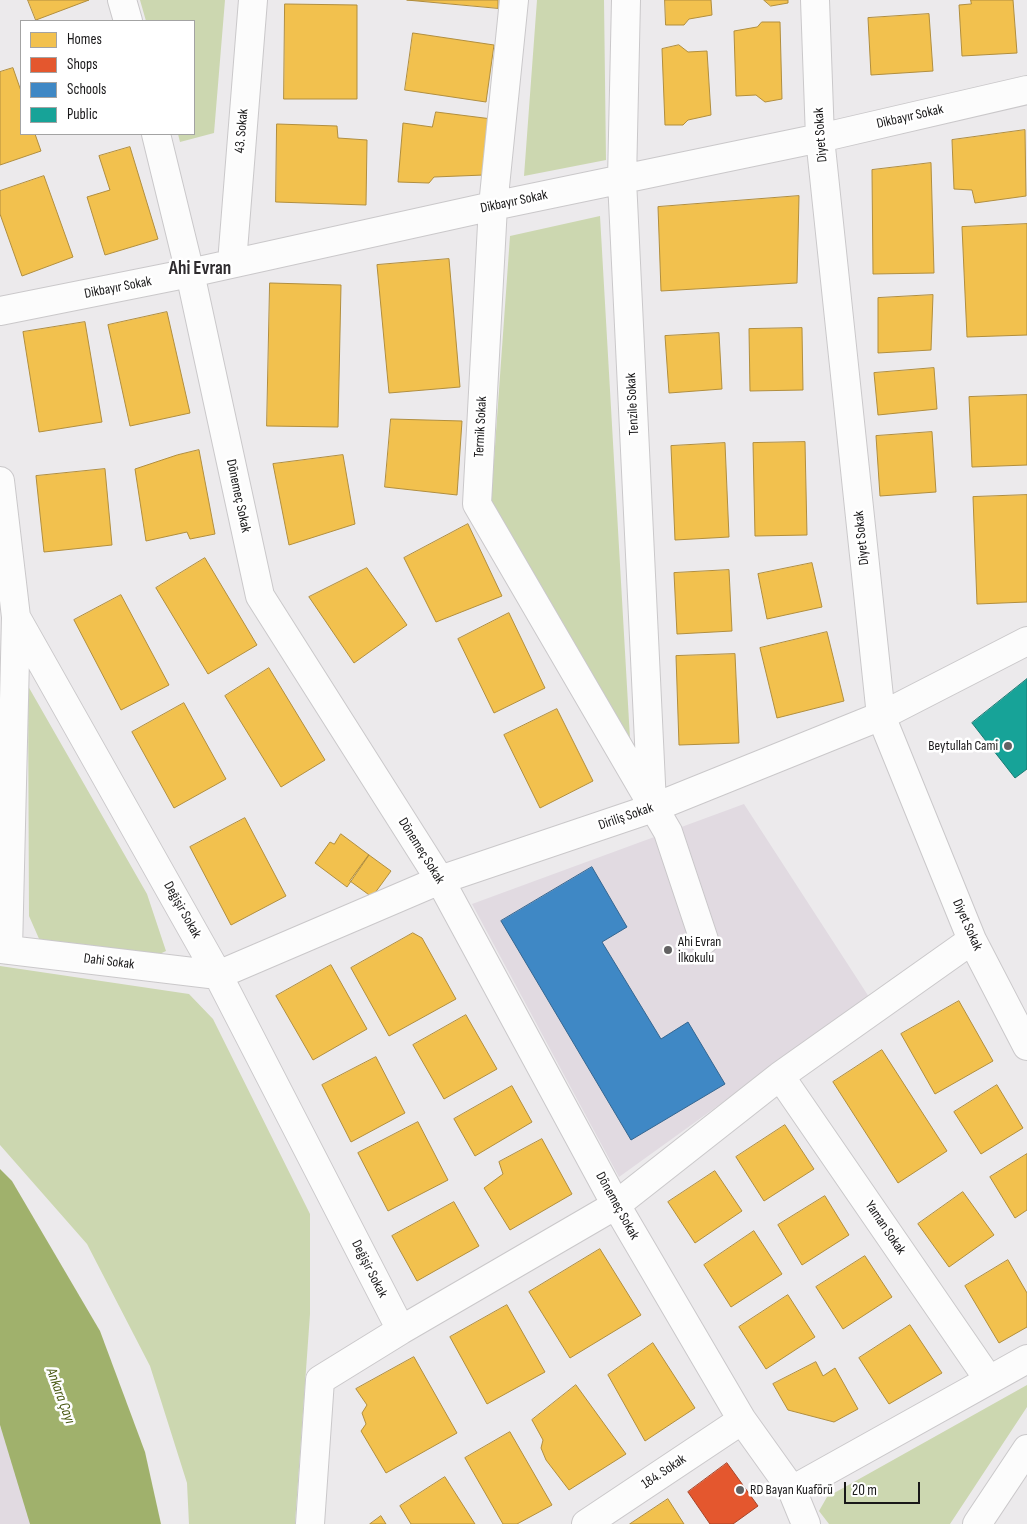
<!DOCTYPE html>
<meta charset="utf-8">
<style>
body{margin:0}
#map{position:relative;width:1027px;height:1524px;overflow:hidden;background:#eceaec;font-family:"Sofia Sans Condensed",sans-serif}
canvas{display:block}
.legend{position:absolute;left:20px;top:20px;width:175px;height:115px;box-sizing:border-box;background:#fff;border:1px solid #a3a3a3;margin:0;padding:6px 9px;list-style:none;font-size:15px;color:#191819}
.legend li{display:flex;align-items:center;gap:10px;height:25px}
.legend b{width:25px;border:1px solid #a3a3a3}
.scale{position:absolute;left:844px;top:1482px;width:76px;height:22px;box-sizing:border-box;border:2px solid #191819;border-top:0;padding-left:6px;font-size:15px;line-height:18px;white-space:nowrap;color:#191819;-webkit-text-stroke:4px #fff;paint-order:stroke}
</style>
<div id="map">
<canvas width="1027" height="1524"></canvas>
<ul class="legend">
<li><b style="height:14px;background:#f2c14e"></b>Homes</li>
<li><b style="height:14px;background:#e4572e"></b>Shops</li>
<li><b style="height:14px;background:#3f88c5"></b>Schools</li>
<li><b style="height:14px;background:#17a398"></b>Public</li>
</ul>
<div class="scale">20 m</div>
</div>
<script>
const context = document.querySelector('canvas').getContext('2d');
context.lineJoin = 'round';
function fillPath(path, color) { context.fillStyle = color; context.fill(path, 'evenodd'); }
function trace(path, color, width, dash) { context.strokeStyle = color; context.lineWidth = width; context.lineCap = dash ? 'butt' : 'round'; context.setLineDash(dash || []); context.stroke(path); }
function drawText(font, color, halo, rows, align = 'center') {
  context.font = font + ' "Sofia Sans Condensed",sans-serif'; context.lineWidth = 5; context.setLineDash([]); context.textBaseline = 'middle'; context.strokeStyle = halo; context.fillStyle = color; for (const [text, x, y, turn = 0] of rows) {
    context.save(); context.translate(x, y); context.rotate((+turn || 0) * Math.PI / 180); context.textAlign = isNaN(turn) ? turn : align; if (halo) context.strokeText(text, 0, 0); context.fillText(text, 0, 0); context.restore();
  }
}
const built = new Path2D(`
 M744,804L869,997L619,1177L472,904Z
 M0,1425L30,1518V1524H0Z`);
const green = new Path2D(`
 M140,0H225L214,133L180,142L178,134H194V21H146Z
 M537,0H604L606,160L524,176Z
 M600,216L630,739L491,502L510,236Z
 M28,686L147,894L166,951L151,958L40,941L29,916Z
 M0,966L189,994L213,1019L310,1214V1314L295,1524H189L187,1483L150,1366L87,1244L0,1145Z
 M1027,1385V1407L950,1524H829L819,1511L827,1497Z`);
const water = new Path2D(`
 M0,1169L12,1181L100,1331L145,1452L161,1524H30L0,1425Z`);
const homes = new Path2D(`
 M28,0H89L36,20Z
 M407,0H498V8Z
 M665,0H711L712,15L689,19L684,25H666Z
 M764,0H788V3L771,6Z
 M971,0H1013L1017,53L962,56L959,5L971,4Z
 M285,4L357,5V99H284Z
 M929,14L933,71L871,75L868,18Z
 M762,22H780L782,99L765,102L756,95L736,96L734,31L757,27Z
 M413,33L494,45L486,102L405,90Z
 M679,45L688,52L707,51L711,115L688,120L683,125H665L662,49Z
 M13,68L21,91V134H35L41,151L0,165V72Z
 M436,112L492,119L484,175L434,177L429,183L398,182L403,123L432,127Z
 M277,124L337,126L338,138L367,140L366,205L276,202Z
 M1025,130L1026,196L975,203L972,190L954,189L952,140Z
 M130,147L158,239L105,255L87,197L110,190L99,156Z
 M931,163L934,273L873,274L872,170Z
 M44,176L73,257L22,276L0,214V191Z
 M799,196L797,283L661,291L658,207Z
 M1027,224V335L967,337L962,227Z
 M449,259L460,387L389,393L377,265Z
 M270,283L341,285L338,427L267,426Z
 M933,295L931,350L878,353V298Z
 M167,312L190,413L130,426L108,325Z
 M85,322L102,422L39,432L23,332Z
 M802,328L803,390L750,391L749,329Z
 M719,333L722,389L669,393L665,336Z
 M934,368L937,409L878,415L874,373Z
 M1027,395V465L972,467L969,397Z
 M391,419L462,421L457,495L385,487Z
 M932,432L936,492L880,496L876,436Z
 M805,442L807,535L755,536L753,443Z
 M725,443L729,537L675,540L671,446Z
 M199,450L215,534L190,539L187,532L146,541L135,469L177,455Z
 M343,455L355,524L289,545L273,464Z
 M105,469L112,545L44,552L36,476Z
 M1027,495V602L977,604L973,497Z
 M468,524L502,596L436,622L404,558Z
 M205,558L257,645L208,674L156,588Z
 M812,563L822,607L767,619L758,574Z
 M367,568L407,625L354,663L309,597Z
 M729,570L732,631L677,634L674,573Z
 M121,595L169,685L121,710L74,620Z
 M509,613L545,688L494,713L458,639Z
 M827,632L844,701L777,718L760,648Z
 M735,654L739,743L679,745L676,656Z
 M269,668L325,760L281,787L225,696Z
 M184,703L226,779L174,808L132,732Z
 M557,709L593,781L540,808L504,735Z
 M245,818L286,896L231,925L190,847Z
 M341,834L369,855L347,887L315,863L330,842L334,844Z
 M369,855L391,871L372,897L350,881Z
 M413,933L422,938L456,999L389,1036L351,968Z
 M331,965L367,1029L313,1060L276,996Z
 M959,1001L993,1061L935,1094L901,1034Z
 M466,1015L497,1069L444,1099L413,1045Z
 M882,1050L947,1151L898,1183L833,1082Z
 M376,1057L405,1113L351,1142L322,1085Z
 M997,1085L1023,1128L981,1154L954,1112Z
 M512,1086L532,1122L475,1156L454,1119Z
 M418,1122L448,1180L388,1211L358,1153Z
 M785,1125L814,1169L764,1201L736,1157Z
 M542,1139L572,1194L510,1230L484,1188L503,1174L499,1162Z
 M1027,1154V1210L1015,1218L990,1177Z
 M715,1171L742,1211L695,1243L668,1202Z
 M963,1192L994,1235L949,1267L918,1224Z
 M825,1196L849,1235L802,1265L778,1225Z
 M454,1202L479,1246L417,1281L392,1236Z
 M754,1231L782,1274L731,1307L704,1265Z
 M600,1249L641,1315L570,1358L529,1292Z
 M865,1256L892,1297L843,1329L816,1287Z
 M1008,1260L1027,1293V1327L999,1343L965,1286Z
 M788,1295L815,1337L766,1369L739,1327Z
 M507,1305L545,1372L487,1404L450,1337Z
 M910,1325L942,1373L889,1404L859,1358Z
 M653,1343L695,1408L645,1441L608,1375Z
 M414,1357L457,1433L386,1473L361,1431L366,1424L362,1413L367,1405L356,1389Z
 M816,1362L823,1376L835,1368L858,1409L834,1422L788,1410L773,1384Z
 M576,1385L626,1454L569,1490L546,1460L541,1448L543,1440L532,1420Z
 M510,1432L552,1505L517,1524H503L465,1458Z
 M445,1477L475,1524H411L400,1506Z
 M668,1499L684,1524H630Z
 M381,1516L386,1524H370Z`);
const shops = new Path2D(`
 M727,1463L758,1506L733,1524H710L688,1492Z`);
const schools = new Path2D(`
 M592,867L627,927L602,942L661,1039L688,1022L725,1084L631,1140L501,921Z`);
const public = new Path2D(`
 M1027,679V769L1015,778L972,723Z`);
const minor = new Path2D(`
 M122,0L128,21
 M514,0L493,206L477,504L668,832L704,940
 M626,0L622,180L652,804
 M815,0L820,138L881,716L972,940L1027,1046
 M156,134L190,273L260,596L440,880L616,1205L742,1420L792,1490L806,1524
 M232,263L253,0
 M0,311L190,273L493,206L820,138L1027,90
 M0,481L16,617L218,975L401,1330
 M0,949L218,975L440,880L653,808L881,716L1027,641
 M8,950L16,617
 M780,1076L989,1380
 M792,1490L1027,1359
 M310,1524L320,1380L401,1330L616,1205L780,1076L972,940
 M586,1524L742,1420
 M977,1524L1027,1449`);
const markers = [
 [1008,746,5,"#636263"],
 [668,950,5,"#636263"],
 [740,1490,5,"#636263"]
];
const streetNames = [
 ["Dikbayır Sokak",910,117,-13],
 ["43. Sokak",242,131,-85],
 ["Diyet Sokak",821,135,-94],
 ["Dikbayır Sokak",514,202,-12],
 ["Dikbayır Sokak",118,288,-11],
 ["Tenzile Sokak",633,404,-93],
 ["Termik Sokak",481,427,-87],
 ["Dönemeç Sokak",238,496,78],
 ["Diyet Sokak",862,538,-96],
 ["Diriliş Sokak",626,817,-19],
 ["Dönemeç Sokak",421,851,58],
 ["Değişir Sokak",182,910,61],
 ["Diyet Sokak",967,925,66],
 ["Dahi Sokak",109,962,7],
 ["Dönemeç Sokak",617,1206,61],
 ["Yaman Sokak",885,1228,56],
 ["Değişir Sokak",369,1269,63],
 ["184. Sokak",664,1472,-34]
];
const poiNames = [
 ["Beytullah Cami",998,746,"right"],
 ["Ahi Evran",678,942],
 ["İlkokulu",678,958],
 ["RD Bayan Kuaförü",750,1490]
];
const waterNames = [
 ["Ankara Çayı",60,1396,70]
];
const districtNames = [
 ["Ahi Evran",200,269]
];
fillPath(built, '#e1dae1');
fillPath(green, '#ccd7b0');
fillPath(water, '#a0b16c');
fillPath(homes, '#f2c14e');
trace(homes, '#b18e3e', 1);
fillPath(shops, '#e4572e');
trace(shops, '#a74428', 1);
fillPath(schools, '#3f88c5');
trace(schools, '#346691', 1);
fillPath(public, '#17a398');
trace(public, '#187972', 1);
trace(minor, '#cac8ca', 30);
trace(minor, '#fcfcfc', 28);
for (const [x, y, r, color] of markers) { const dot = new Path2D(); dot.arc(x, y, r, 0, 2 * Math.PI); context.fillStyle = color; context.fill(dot); trace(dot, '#fff', 2); }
drawText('14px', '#191819', '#fff', streetNames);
drawText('14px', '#191819', '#fff', poiNames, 'left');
drawText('italic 15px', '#4a5a14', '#fff', waterNames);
drawText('bold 19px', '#2f2c2f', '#fff', districtNames);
</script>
